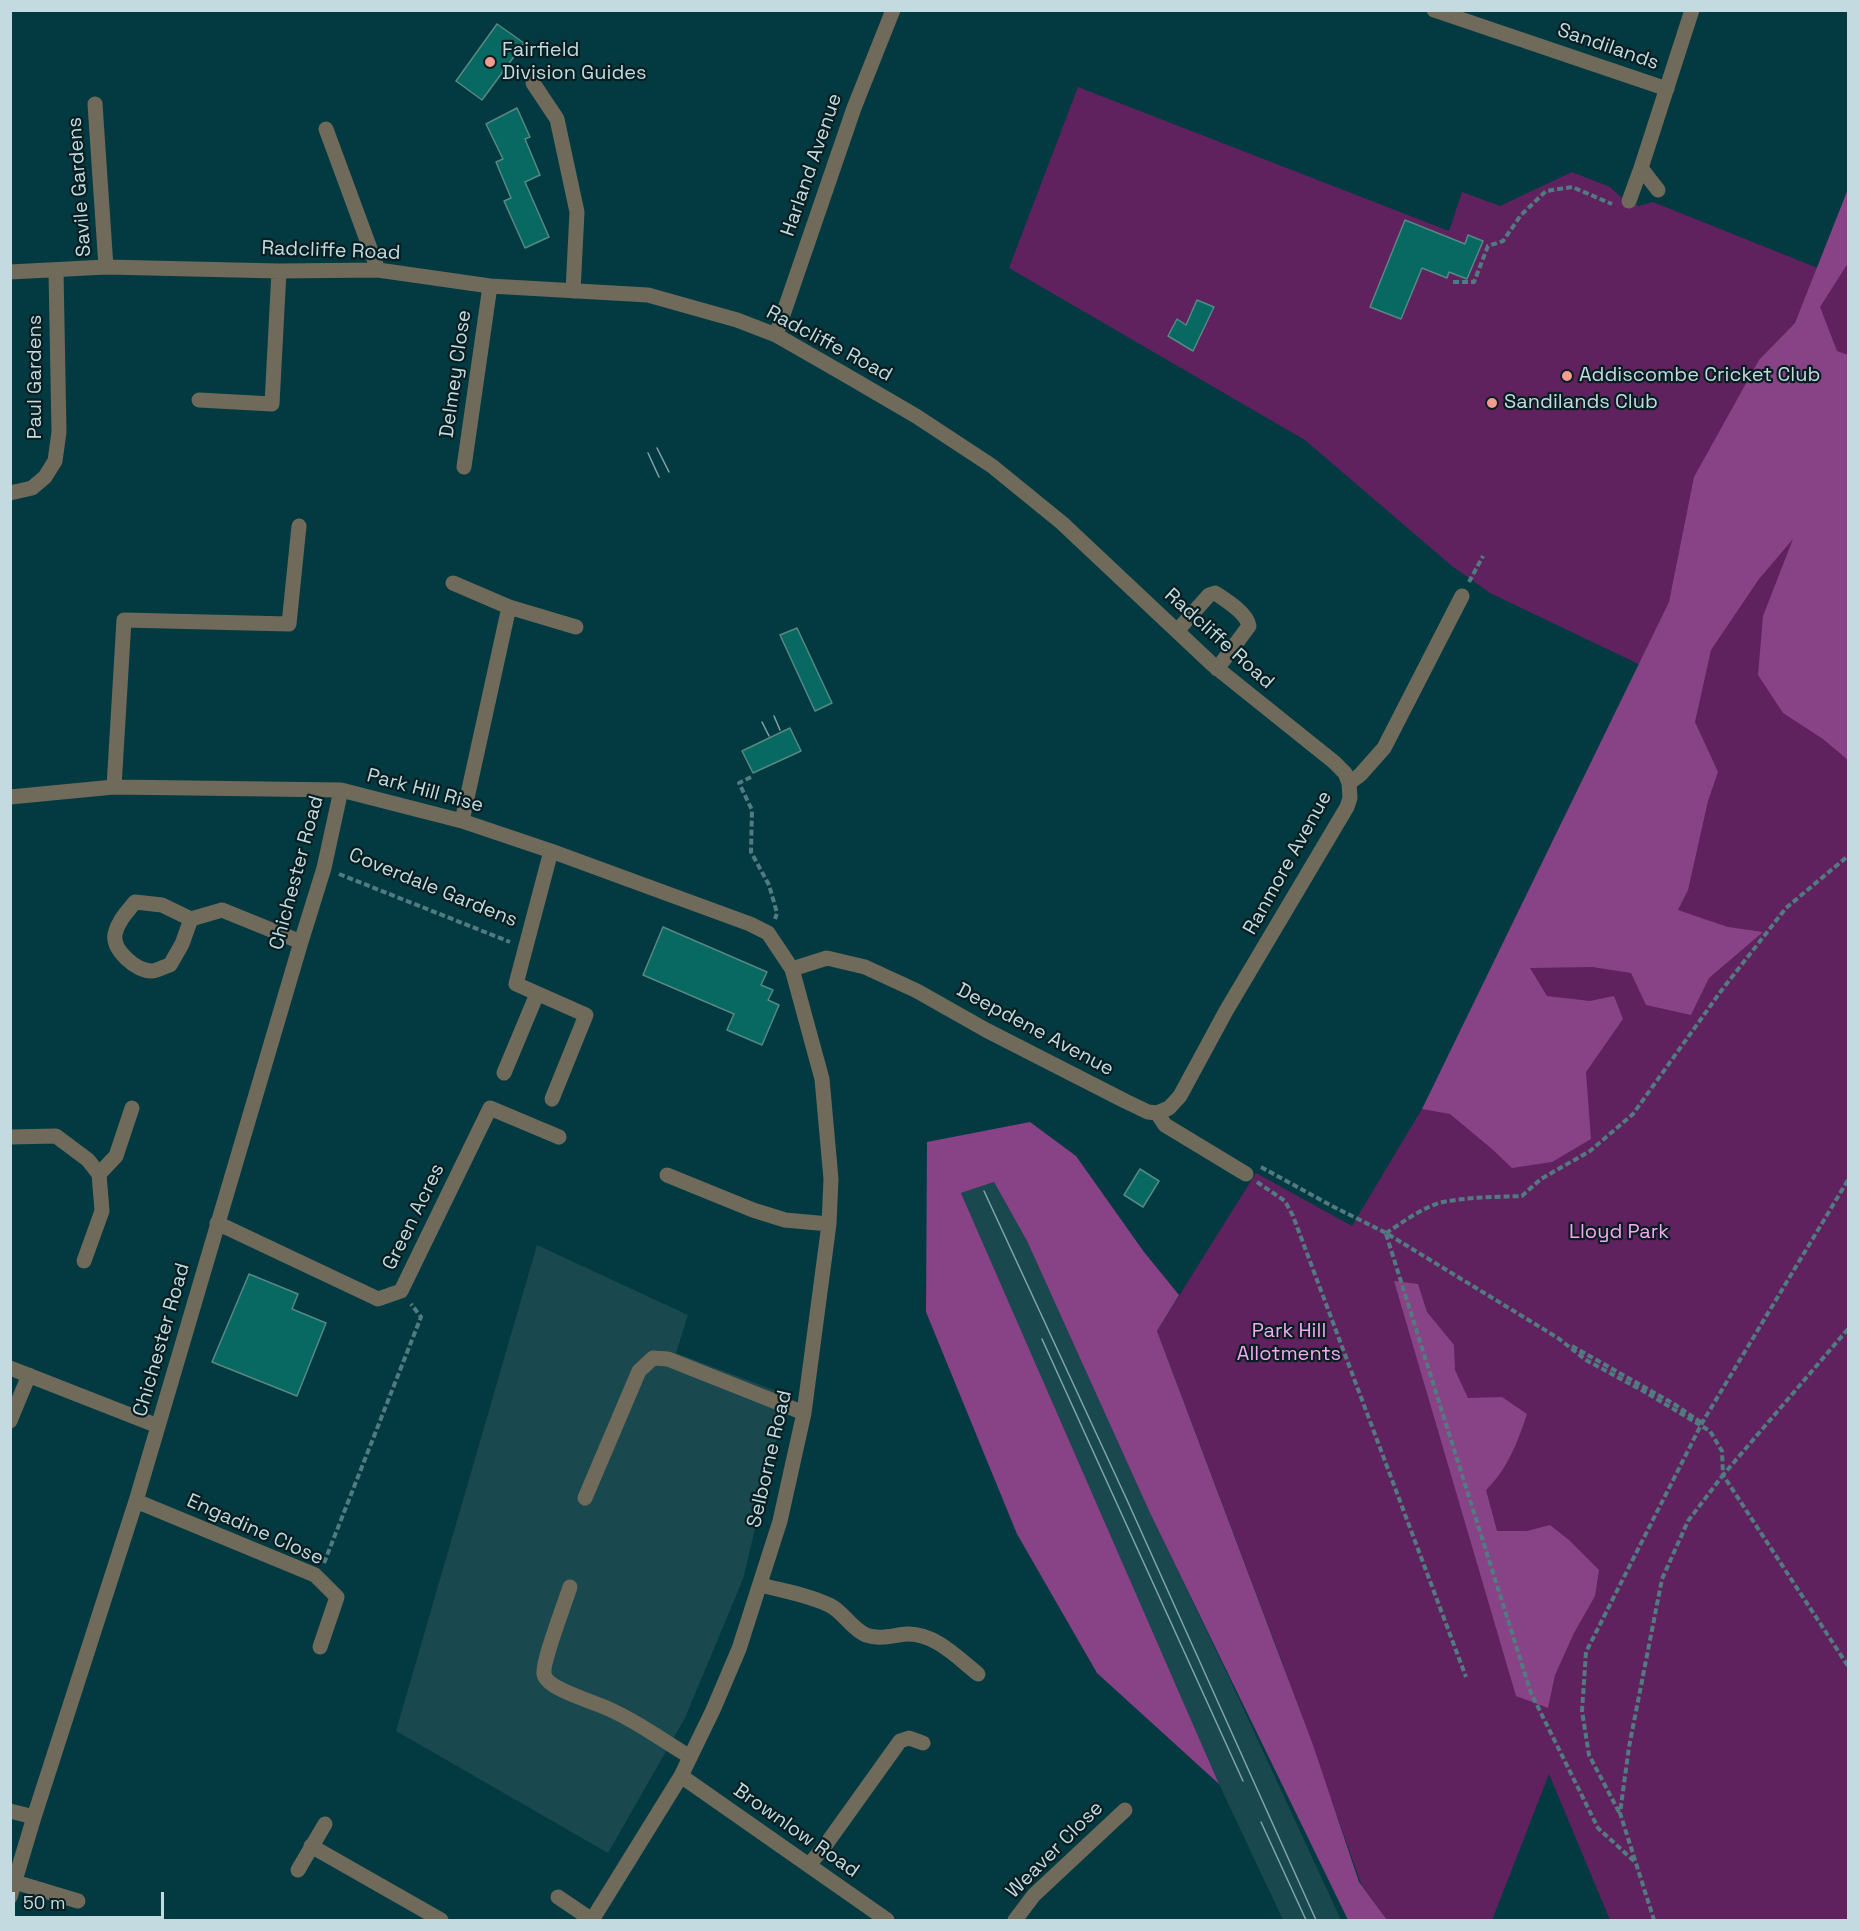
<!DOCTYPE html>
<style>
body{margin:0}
#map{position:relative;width:1859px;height:1931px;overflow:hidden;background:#033a41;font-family:"Space Grotesk",sans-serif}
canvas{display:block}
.frame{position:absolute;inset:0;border:12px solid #c3dbe0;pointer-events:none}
.scale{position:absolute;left:12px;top:1892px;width:152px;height:27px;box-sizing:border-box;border:3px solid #c3dbe0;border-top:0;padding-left:8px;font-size:18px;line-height:21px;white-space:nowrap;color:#c3dbe0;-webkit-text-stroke:4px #091e21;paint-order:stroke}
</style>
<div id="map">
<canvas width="1859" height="1931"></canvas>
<div class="frame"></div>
<div class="scale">50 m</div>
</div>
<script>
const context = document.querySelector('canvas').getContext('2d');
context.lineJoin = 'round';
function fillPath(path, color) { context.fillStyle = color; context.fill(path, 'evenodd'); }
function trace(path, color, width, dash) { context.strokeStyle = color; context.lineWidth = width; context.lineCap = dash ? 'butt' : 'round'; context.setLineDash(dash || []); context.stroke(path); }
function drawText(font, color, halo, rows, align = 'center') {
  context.font = font + ' "Space Grotesk",sans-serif'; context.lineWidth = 4.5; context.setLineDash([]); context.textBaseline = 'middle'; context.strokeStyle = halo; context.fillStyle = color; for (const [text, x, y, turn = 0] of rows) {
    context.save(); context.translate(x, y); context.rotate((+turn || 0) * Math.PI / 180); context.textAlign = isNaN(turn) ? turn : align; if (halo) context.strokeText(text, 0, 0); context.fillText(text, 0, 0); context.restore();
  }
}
const built = new Path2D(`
 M994,1182L1027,1241L1150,1513L1232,1684L1341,1920H1283L1219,1784L961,1193Z
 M537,1245L688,1315L676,1353L787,1395L743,1579L685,1718L608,1853L396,1731Z`);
const green = new Path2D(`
 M1078,87L1449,231L1462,192L1500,206L1572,172L1610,187L1622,198L1639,206L1653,202L1830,273L1848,235V1920H1610L1549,1774L1492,1920H1387L1362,1886L1281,1659L1157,1331L1256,1173L1352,1226L1422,1109L1473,1051L1647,668L1490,593L1452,566L1305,440L1009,268Z`);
const forest = new Path2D(`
 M1848,189V263L1820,307L1837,351L1848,355V760L1823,739L1783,713L1758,675L1763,616L1793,539L1759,579L1711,650L1695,722L1718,772L1708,801L1688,890L1678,910L1728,927L1763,932L1709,978L1691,1015L1646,1005L1631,973L1592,967L1530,968L1547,996L1590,1001L1614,996L1623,1019L1586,1072L1591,1139L1552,1162L1512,1168L1492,1149L1450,1114L1422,1109L1669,602L1694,477L1759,360L1795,323Z
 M1030,1122L1076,1156L1144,1252L1179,1295L1157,1331L1313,1745L1359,1882L1387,1920H1348L1150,1513L1027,1241L994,1182L961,1193L1219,1784L1097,1673L1017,1534L926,1312L927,1142Z
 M1394,1281L1418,1284L1427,1312L1454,1345L1455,1370L1468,1398L1502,1397L1527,1414C1518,1441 1508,1469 1486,1490L1497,1531H1527L1550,1525L1569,1540L1599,1570L1595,1596L1574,1633L1555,1675L1548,1708L1516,1696Z`);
const building = new Path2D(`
 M497,24L524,43L482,100L456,81Z
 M517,108L530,137L525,139L540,175L525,182L549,237L525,248L504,201L511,198L496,162L503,159L486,124Z
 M1405,220L1465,244L1468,235L1483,241L1467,279L1449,272L1447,278L1422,268L1401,319L1370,307Z
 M1197,300L1214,307L1193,351L1168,336L1177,319L1186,325Z
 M797,628L832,703L815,711L780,635Z
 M790,728L801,751L753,773L742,751Z
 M663,927L767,972L761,985L773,990L768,1000L779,1005L762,1045L727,1030L734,1014L643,975Z
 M1140,1169L1159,1181L1143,1207L1124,1195Z
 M249,1274L298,1294L292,1309L326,1323L297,1396L212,1362Z`);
const path = new Path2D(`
 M1453,282H1474L1488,246L1503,241L1521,215L1546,191L1572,187L1612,204
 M1469,582L1483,556
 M751,777L739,783L752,810L751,852L769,885L777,913L775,919
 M339,874L510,942
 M1261,1167L1332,1206L1386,1233L1558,1338L1586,1360L1645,1392L1710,1431L1722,1451L1723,1475L1688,1521L1662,1579L1629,1747L1620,1813L1654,1920
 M1257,1182L1285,1201L1293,1216L1466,1677
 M1386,1233C1402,1223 1424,1206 1443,1202C1469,1197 1496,1197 1522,1196L1541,1179L1590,1151L1633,1114L1721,991L1786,908L1848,856
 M1386,1234L1531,1693L1598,1828L1635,1862
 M1848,1329L1723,1475L1848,1666
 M1572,1346L1674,1404L1702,1423
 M324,1563L421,1317L411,1304
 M1619,1812L1589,1755L1582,1711L1586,1652L1702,1423L1848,1180`);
const minor = new Path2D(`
 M1434,10L1667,89
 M533,83L557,119L577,212L573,291
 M95,104L106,267
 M326,129L378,270
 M1658,190L1641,168L1692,10
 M1629,201L1641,168
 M10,272L106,267L279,271L378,270L490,286L648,295L737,320L776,335L844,374L916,416L992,466L1062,523L1213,665L1334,762L1345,773L1349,783
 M776,335L854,108L893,10
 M199,400L272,404L279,271
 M464,467L490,286
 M10,493L32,488L45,477L55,461L59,432L56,270
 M453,583L509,607L576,627
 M1177,631L1209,595L1215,593C1226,600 1247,613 1249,626L1217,669
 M114,787L124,620L289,624L299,526
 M10,797L114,787L341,790L462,821L551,851L750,924L768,933L792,969L822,1079L831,1179L829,1224L804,1413L780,1521L739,1649L713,1710L681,1776L592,1920
 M462,821L509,607
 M551,851L516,984L586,1015L552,1099
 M191,919L182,944L170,965C165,966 157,971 152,971C136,971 112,950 115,934C118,921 127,912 135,902L162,905L191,919L222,910L301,942
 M792,969L827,958L865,967L917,991L986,1030L1125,1101L1148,1112L1157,1113L1165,1125L1246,1174
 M504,1073L537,994
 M1157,1113L1169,1108L1180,1096L1226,1011L1347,807L1350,798L1349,783L1360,775L1384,748L1462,596
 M10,1137L56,1136L88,1160L99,1174L102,1211L84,1261
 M99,1174L116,1156L132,1108
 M667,1175L753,1210L785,1220L829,1224
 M217,1223L378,1299L401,1291L490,1108L559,1137
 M10,1368L158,1426
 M10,1421L29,1375
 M585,1498L639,1371L653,1358L668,1359L804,1413
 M136,1501L315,1575L337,1597L320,1647
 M761,1585C783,1591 810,1595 831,1606C844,1613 852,1629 866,1635C880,1640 893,1635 907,1634C935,1633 958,1658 978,1674
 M570,1587C565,1603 542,1662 544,1674C546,1687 582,1698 594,1703C628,1715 659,1738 690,1757
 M681,1776L887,1920
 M10,1811L34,1817
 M311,1846L441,1920
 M809,1865L827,1843L900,1741L909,1738L923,1743
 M298,1870L325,1824
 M15,1882L78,1901
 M10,1897L34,1817L136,1501L301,942L324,868L341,790
 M558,1897L592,1920
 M1015,1920L1034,1895L1125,1810`);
const tram = new Path2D(`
 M657,448L669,472
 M648,453L659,477
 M774,716L780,730
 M762,722L769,736
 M984,1191L1127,1500L1316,1920
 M1042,1339L1243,1781
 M1261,1822L1306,1920`);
const markers = [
 [490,62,6,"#f59c90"],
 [1567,376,6,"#f59c90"],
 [1492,403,6,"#f59c90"]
];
const streetNames = [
 ["Sandilands",1608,47,19],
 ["Harland Avenue",812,165,-71],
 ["Savile Gardens",80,187,-94],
 ["Radcliffe Road",331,251,2],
 ["Radcliffe Road",829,344,28],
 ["Delmey Close",456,374,-82],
 ["Paul Gardens",36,377,-90],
 ["Radcliffe Road",1219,639,42],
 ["Park Hill Rise",425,791,15],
 ["Ranmore Avenue",1288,863,-61],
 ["Chichester Road",297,873,-75],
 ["Coverdale Gardens",433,888,22],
 ["Deepdene Avenue",1035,1030,28],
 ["Green Acres",414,1217,-64],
 ["Chichester Road",162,1340,-74],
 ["Selborne Road",770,1459,-77],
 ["Engadine Close",255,1530,24],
 ["Brownlow Road",796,1831,35],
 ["Weaver Close",1055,1850,-45]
];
const poiNames = [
 ["Fairfield",502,51],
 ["Division Guides",502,74],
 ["Addiscombe Cricket Club",1579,376],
 ["Sandilands Club",1504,403]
];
const parkNames = [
 ["Lloyd Park",1619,1233],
 ["Park Hill",1289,1332],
 ["Allotments",1289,1355]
];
fillPath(built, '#19484e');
fillPath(green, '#60225e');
fillPath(forest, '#884286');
fillPath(building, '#086862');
trace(building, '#578883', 1.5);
trace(path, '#517b81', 4, [6, 3]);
trace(minor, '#706a5b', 15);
trace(tram, '#82a4aa', 1.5);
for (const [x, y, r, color] of markers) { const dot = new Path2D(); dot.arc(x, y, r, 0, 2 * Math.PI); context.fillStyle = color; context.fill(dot); trace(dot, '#091e21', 2); }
drawText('20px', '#c3dbe0', '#091e21', streetNames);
drawText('20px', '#c3dbe0', '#091e21', poiNames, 'left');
drawText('20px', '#f6a9f2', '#091e21', parkNames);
</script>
